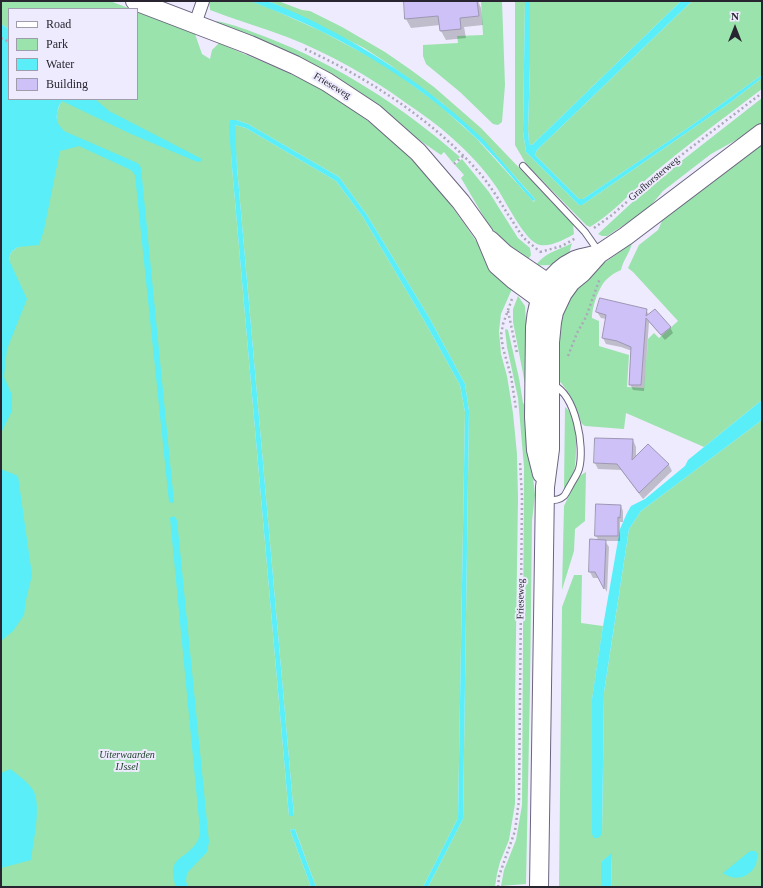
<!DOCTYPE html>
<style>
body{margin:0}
#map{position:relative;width:763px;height:888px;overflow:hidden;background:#efebfe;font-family:"Times New Roman",serif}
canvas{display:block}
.frame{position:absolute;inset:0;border:2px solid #282530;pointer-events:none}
.legend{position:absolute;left:8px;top:8px;width:130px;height:92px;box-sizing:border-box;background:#efebfe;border:1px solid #9f9cac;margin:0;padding:5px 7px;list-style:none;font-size:12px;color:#282530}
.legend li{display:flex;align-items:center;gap:8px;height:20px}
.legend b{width:20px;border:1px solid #9f9cac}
.north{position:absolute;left:715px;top:8px;width:40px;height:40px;-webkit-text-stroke:3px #efebfe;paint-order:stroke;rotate:0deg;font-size:11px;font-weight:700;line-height:16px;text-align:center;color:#282530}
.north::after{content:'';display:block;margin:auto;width:14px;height:18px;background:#282530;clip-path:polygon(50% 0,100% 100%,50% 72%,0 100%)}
</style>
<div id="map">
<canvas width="763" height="888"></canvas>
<div class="frame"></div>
<ul class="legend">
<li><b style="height:5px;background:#fff"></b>Road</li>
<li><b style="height:11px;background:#9ae3ad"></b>Park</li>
<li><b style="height:11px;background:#59eef8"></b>Water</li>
<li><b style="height:11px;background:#cec1f7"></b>Building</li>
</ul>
<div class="north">N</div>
</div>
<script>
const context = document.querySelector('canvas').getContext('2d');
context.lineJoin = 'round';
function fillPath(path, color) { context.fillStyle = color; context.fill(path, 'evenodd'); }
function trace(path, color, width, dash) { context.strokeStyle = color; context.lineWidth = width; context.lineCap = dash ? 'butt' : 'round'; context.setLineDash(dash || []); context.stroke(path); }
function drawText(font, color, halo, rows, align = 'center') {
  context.font = font + ' "Times New Roman",serif'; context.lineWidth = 4; context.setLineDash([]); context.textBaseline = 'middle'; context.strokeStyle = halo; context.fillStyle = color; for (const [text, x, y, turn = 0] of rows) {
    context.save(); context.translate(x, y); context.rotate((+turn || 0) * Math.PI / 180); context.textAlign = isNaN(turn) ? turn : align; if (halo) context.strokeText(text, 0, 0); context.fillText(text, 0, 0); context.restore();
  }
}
const green = new Path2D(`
 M1,1H110L131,9H9V29L1,24Z
 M209,1H250L267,7L321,31L385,65L438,104L476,138L534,202L535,199L482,139L442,103L390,65L364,48L273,3L265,1H278L302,10L310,11L342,27L385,52L411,70L434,87L481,128L573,224L574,234C566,239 547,249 537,244C523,237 506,202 497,188C484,169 469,153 452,138C438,125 422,114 406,103C369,76 330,54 287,37C261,27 235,20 210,10Z
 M481,1H502L505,85L502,122L498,125L493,124L460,92L426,64L423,56V45L458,43L457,36L483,35Z
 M515,1H525L523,131L526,152L579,205H582L728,104L762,78V89C724,118 685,146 648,178C629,194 612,214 590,227L586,225L526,164L515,145Z
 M530,1H681L532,145H531L529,143L528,129L530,63Z
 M692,1H762V75L688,128L583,199H579L535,155L537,150Z
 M137,11L195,34L202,54L210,59L212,50L219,43C250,57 283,69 313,85C360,111 404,147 438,189C465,221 485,258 512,289L501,314L499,331L501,354L507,376L513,413L517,454L518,498L515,704V804L509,840L500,862L497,874L495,887H428L463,819L469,411L465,384L430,319L367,215L339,177L248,124L236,120L230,121L232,167L289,816H294L237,167L234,127L235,125L246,128L336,181L363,217L425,322L460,385L465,412L458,818L423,887H316L295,829L290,830L311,887H1V421L9,260L11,252L18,247L57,122V112L62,99H137Z
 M216,21C233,24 250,31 266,37C338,65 402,106 460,157L453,163L444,152L441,155L412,135L377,106L328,73L297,56L218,24Z
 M762,98V123L745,135L711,154L663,191L647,210L607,236H602L598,234L652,184Z
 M762,144V400L704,447L626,413L624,429L585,426L582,424C576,408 570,390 557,379L558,320L572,292L600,266L632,243C630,253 623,260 621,270C616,272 611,275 607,279C599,286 592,307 592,318L599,321V346L629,355L627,387L644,388L648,339L654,333L659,338L678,321L633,272L628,268L639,245L658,230L663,219Z
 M462,159L489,192L518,238L530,248L531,255L528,260L495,236L461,178L464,175L455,165Z
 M572,243L568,257C555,265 550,266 536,265C547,251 558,251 572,243Z
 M518,296L525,306L526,321H529L526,389L513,322V309Z
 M506,329L508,330L519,378L523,403L525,405L535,495L532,521L530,688L526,884L501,886L504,870L516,840L522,805L524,467L518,398L507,347L505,330Z
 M565,407C578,416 577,451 575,466C574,474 569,482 566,489H564Z
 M762,420V887H611L612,854L601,862V887H559L562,607L574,575H582L581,623L603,626L592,700V834L602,833L604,692L629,529L641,511Z
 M586,472L585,521L575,529L574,551L562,590L564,506L578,477Z`);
const water = new Path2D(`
 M250,1H265L273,3C349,35 421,80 481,137C488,144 494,153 501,160C512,173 523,186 535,199L534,201L532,200C513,179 495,156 475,137C410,75 334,32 250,1Z
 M525,1H530V63L528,129L529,143L531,145H532L681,1H692L537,150L535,155L579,199H583L688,128L762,75V78L728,104L582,205H579L526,152L523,131Z
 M1,24L9,29V99H95L109,111L202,159L200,162L195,161L131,134L62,101C58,106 55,117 58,123C59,126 62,128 64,131L135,162L139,164L141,168L174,502L172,503L169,502L135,175L131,170L79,146L60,151L44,230L39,245L18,247L11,252L9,260L27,299L7,349L4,377L12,395V411L1,433Z
 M236,120L248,124L339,177L367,215L430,319L465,384L469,411L463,819L428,887H423L458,818L465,412L460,385L425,322L363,217L336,181L246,128L235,125L237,167L294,816H289L232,167L229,126L230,120Z
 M762,400V420L641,511L629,529L604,692L602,834L598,838H594L592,834V699L602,632L620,529L627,513L631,506L645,499L685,466L688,460Z
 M1,469L18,476L32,575L26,600L24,615L13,631L1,641Z
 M174,516L177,520L209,842L207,852L187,873L186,881L188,887H176C166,855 184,862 197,842C199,839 200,834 200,830L170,518Z
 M10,769C18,775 27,781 33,790C42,805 33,843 31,860L1,868V773Z
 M295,829L297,835L316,887H311L290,830Z
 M750,851H755L758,854C757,857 757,861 756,864C750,878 734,882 723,873Z
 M612,853L611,887H601V862Z`);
const shadow = new Path2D(`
 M405,1H478L481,8L483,25L464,27L466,38L446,40L441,31L440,25L411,28L406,19Z
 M646,310L649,315L670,327L673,333L665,340L649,322L644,391L633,390L630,384L632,351L621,347L606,344L603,338L606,319L601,318L597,312Z
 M633,440L636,447V457L648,445L669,465L672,471L643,499L621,470L598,469L595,463Z
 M621,506L623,511V522H620V541H605L609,547L607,592L599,578H593L590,572L599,541L596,536Z`);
const building = new Path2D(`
 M404,1H477L479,16L460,18L461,29L440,31L438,16L405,19Z
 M600,298L647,309L646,316L655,309L671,327L661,335L646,318L641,385H629L631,347L617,341L602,338L606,315L596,312Z
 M595,438L633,439L632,460L648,444L669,464L639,493L617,464L594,463Z
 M596,504L621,505L620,518L618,517V536H595Z
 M590,539L606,540L604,589L595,572H589Z`);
const path = new Path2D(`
 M1,38L9,42
 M305,49C366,77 430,118 476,169C488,182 498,198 507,213C513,221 518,231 524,238C529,243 535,247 540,252
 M454,164L463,156
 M594,228L612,215L671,163L762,93
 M540,252L562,246L576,238
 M512,299L503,324L501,335L503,348L511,376L516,409
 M508,311L517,353
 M568,356L577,333L586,317L600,278
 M498,887L499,876L515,831L519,800L522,497L520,462`);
const service = new Path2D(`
 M523,166L585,232L599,252
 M546,500C552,500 559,501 564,496C566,494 568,489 570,486C573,480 577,475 579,469C585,447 576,395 553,385`);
const minor = new Path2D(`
 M195,24L203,1`);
const secondary = new Path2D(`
 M135,1L250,45L295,65L327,82L374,113L418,152L461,202L484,234L497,265L514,280L536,296L557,303
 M490,240L505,254L548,283L553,293
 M542,474L536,450L534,417L535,327C537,298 548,273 575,260C582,257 592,256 599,254
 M539,887L545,487L550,449V342L552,322L554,312L563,293L571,282L582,273L599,254L626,236L762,133`);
const streetNames = [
 ["Frieseweg",332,86,31],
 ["Grafhorsterweg",654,179,-40],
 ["Frieseweg",521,599,-89]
];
const parkNames = [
 ["Uiterwaarden",127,755],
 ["IJssel",127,767]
];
fillPath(green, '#9ae3ad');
fillPath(water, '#59eef8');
fillPath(shadow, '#0003');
fillPath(building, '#cec1f7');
trace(building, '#9d97b3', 1);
trace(service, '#6b657f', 8);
trace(minor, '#6b657f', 14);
trace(secondary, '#6b657f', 20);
trace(path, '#aba8b8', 2.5, [2, 3]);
trace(service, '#fff', 6);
trace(minor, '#fff', 12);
trace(secondary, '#fff', 18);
drawText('10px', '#282530', '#efebfe', streetNames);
drawText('italic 10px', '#183d24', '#efebfe', parkNames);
</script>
